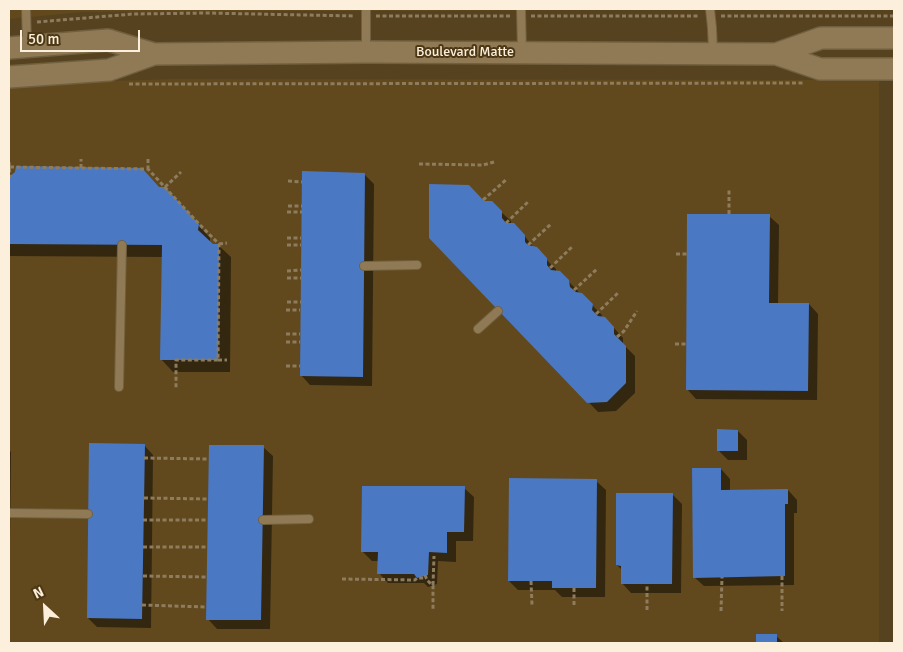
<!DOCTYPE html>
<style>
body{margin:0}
#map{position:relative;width:903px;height:652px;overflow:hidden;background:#57421f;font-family:Signika,sans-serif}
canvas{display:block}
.frame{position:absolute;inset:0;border:10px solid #fcefdc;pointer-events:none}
.north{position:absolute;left:20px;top:582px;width:50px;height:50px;-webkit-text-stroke:4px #4c3814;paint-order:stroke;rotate:335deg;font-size:14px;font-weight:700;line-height:20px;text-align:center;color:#fcefdc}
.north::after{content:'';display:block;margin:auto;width:18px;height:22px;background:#fcefdc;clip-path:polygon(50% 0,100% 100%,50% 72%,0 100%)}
.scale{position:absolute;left:20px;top:30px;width:120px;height:22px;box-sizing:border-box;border:2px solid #fcefdc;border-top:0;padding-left:6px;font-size:15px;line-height:18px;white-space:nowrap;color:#fcefdc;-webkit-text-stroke:4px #4c3814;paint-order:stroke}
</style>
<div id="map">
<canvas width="903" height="652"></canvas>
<div class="frame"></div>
<div class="north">N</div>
<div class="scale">50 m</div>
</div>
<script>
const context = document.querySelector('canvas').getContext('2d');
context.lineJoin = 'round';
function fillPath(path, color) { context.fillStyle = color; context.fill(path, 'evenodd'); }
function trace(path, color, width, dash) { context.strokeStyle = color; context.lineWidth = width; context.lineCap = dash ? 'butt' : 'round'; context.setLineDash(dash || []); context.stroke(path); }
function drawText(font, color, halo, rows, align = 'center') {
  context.font = font + ' Signika,sans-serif'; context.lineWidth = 4; context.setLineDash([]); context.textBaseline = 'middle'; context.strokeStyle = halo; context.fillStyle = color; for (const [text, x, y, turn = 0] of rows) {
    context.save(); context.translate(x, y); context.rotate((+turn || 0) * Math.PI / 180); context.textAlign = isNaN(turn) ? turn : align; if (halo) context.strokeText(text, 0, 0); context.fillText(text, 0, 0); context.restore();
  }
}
const built = new Path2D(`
 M9,9H873L83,12L9,19Z
 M174,79L879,80V643H9V86L46,83Z`);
const shadow = new Path2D(`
 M16,172L160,188L177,201L210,238V243L213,245H218L231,257L230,372H173L161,359L163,257L9,256V265V179Z
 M364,174L374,184L372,386L310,385L301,375Z
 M484,202L501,212L511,221V224L523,234L534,248L556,269V272H559L578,291L579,294H581L602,315L601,317L605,318L623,338V344L635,356V393L616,411L598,412L430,237Z
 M769,216L779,225L778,304H809L818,314L817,400L696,399L687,389Z
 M738,431L747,440V460H728L718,450Z
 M144,445L153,455L151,628L97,627L88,618Z
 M263,447L273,456L270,629H217L208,619Z
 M9,450L11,452L9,626Z
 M721,469L730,479V491L788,490L797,500V513H794V585L704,586L694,577Z
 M596,481L606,490L605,597H562L555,590H518L509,581Z
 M464,488L474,497L473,541H456V562L438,561L437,584L428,587L424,583H388L379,573V561H372L362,551Z
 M672,494L682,504L681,593H631L622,583V570L617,565Z
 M757,636H776L784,643H757Z`);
const building = new Path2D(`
 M16,166L142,168L159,187H165L199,224L198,230L213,244H219L218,360H160L162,245L9,244V177L15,172Z
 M302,171L365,173L363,377L300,376Z
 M429,184L469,185L484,201H492L502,211V218L506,223H514L525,235V242L528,245L537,247L547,258V265L551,270L560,271L569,280L570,287L576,292L582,293L593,304L592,310L598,316L605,317L614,327V334L626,346V383L607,402L587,403L429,238Z
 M687,214H770L769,303H809L808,391L686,390Z
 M717,429L738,430V451H717Z
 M89,443L145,444L142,619L87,618Z
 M209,445H264L261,620H206Z
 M692,468H721V490L788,489V504H785V576L693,578Z
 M509,478L597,479L596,588H552V581H508Z
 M362,486H465L464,532H447V553L429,552L428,575L417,578L414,574H377L378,552H361Z
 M616,493H673L672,584H621V566L616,565Z
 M756,634H777V643H756Z`);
const path = new Path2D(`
 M376,16H510
 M531,16H700
 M721,16H894
 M37,22L133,14L206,13L355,16
 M129,84L803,83
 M148,159V169
 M9,162L10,176L9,177
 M419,164L483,165L494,162
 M10,167L148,169L199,224L219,244L218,360H176V388
 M81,168V159
 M288,181L302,182
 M165,187L181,172
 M483,200L507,179
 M288,206H302
 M287,212H302
 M729,214V190
 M506,223L529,201
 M287,238H301
 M219,244L227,243
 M287,245H301
 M528,245L551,224
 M676,254H687
 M550,268L573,246
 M287,271L301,270
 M287,278H301
 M574,290L597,269
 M287,302H301
 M286,310H300
 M596,314L619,292
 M286,334H300
 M617,337L624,331L637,311
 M286,342H300
 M675,344H686
 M218,360H227
 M286,366H300
 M144,458L209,459
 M144,498L208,499
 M143,520H208
 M143,547H207
 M425,575L427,580L433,586V610
 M143,576L207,577
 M782,576V611
 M342,579L415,580L417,578H426
 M531,581L532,605
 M433,585L434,556
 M142,605L206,607
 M574,605V588
 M647,610V584
 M721,611L722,577`);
const lane = new Path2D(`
 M26,9L27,44
 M366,9V50
 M521,9L522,52
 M710,9L712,28L713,51
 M364,266L417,265
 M478,329L498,311
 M119,387L122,245
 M9,513L88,514
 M263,520L309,519`);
const secondary = new Path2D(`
 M9,48L108,40L154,54L367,52L776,54L821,38H894
 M776,54L820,69H894
 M9,77L109,70L154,54`);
const streetNames = [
 ["Boulevard Matte",465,52]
];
fillPath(built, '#61491d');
fillPath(shadow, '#0007');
fillPath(building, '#4b78c2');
trace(lane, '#71603f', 10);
trace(secondary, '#71603f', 24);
trace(path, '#8e7c5e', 3, [4, 2.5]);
trace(lane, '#907a55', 8);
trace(secondary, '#907a55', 21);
drawText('14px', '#fcefdc', '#4c3814', streetNames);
</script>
